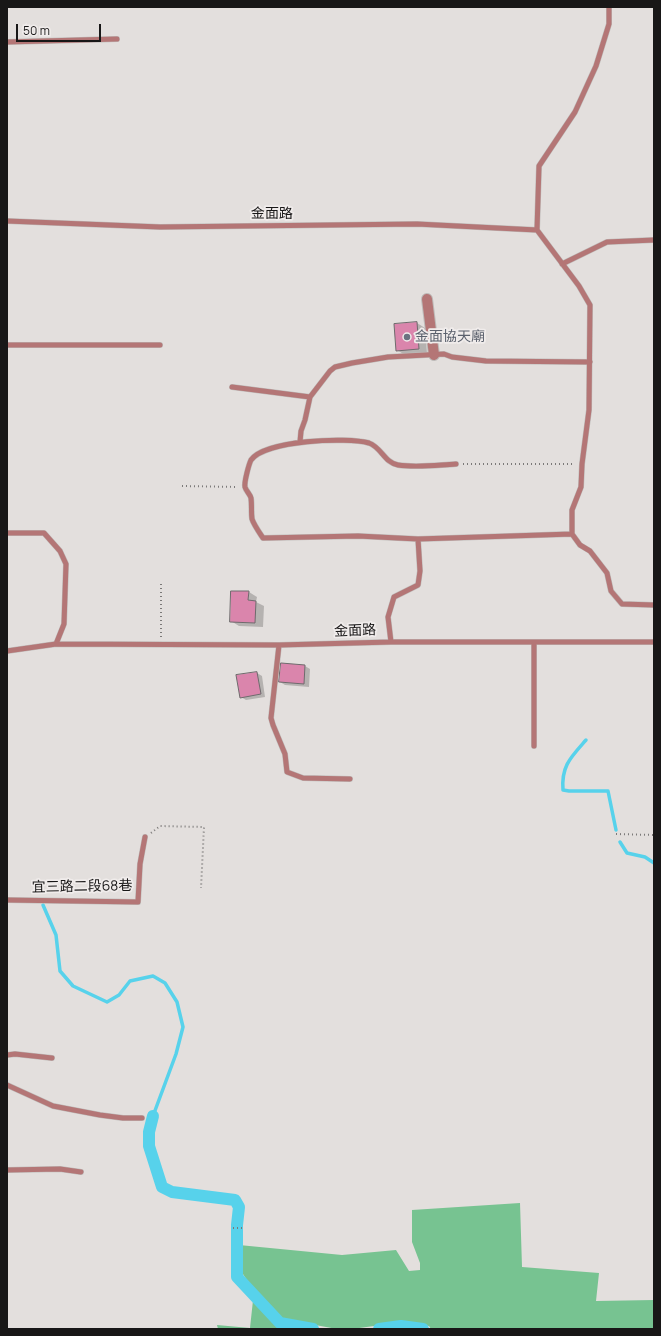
<!DOCTYPE html>
<meta charset="utf-8">
<style>
body{margin:0}
#map{position:relative;width:661px;height:1336px;overflow:hidden;background:#e3dfdd;font-family:Manrope,sans-serif}
canvas{display:block}
.frame{position:absolute;inset:0;border:8px solid #181717;pointer-events:none}
.scale{position:absolute;left:16px;top:24px;width:85px;height:18px;box-sizing:border-box;border:2px solid #181717;border-top:0;padding-left:5px;font-size:12px;line-height:14px;white-space:nowrap;color:#181717;-webkit-text-stroke:3px #f0eceb;paint-order:stroke}
</style>
<div id="map">
<canvas width="661" height="1336"></canvas>
<div class="frame"></div>
<div class="scale">50 m</div>
</div>
<script>
const context = document.querySelector('canvas').getContext('2d');
context.lineJoin = 'round';
function fillPath(path, color) { context.fillStyle = color; context.fill(path, 'evenodd'); }
function trace(path, color, width, dash) { context.strokeStyle = color; context.lineWidth = width; context.lineCap = dash ? 'butt' : 'round'; context.setLineDash(dash || []); context.stroke(path); }
function drawText(font, color, halo, rows, align = 'center') {
  context.font = font + ' Manrope,"Noto Sans TC",sans-serif'; context.lineWidth = 3.5; context.setLineDash([]); context.textBaseline = 'middle'; context.strokeStyle = halo; context.fillStyle = color; for (const [text, x, y, turn = 0] of rows) {
    context.save(); context.translate(x, y); context.rotate((+turn || 0) * Math.PI / 180); context.textAlign = isNaN(turn) ? turn : align; if (halo) context.strokeText(text, 0, 0); context.fillText(text, 0, 0); context.restore();
  }
}
const green = new Path2D(`
 M520,1203L522,1267L599,1273L596,1301L654,1300V1328L431,1329L429,1326L396,1323L352,1329H337L288,1320L285,1329H218L217,1325L250,1328L254,1291L241,1271L239,1245L342,1255L396,1250L409,1271L420,1270V1263L412,1242V1210Z`);
const shadow = new Path2D(`
 M417,323L425,328L427,353L405,355L397,350Z
 M249,592L257,597L256,602L264,606L263,627L239,626L231,621Z
 M305,666L310,669L309,687L285,685L280,682Z
 M257,673L262,676L265,697L246,700L241,697Z`);
const stream = new Path2D(`
 M586,740C571,757 561,766 563,790L569,791H608L616,830
 M620,842L627,853L645,857L654,863
 M43,905L56,935L60,971L73,986L107,1002L119,995L130,981L153,976L165,983L177,1002L183,1027L176,1054L153,1116`);
const canal = new Path2D(`
 M153,1116L149,1132V1146L162,1187L172,1192L235,1200L239,1207L237,1225V1277L280,1323L313,1329
 M379,1329L401,1326L423,1329`);
const building = new Path2D(`
 M417,322L419,349L396,351L394,324Z
 M231,591H249L248,600L256,601L255,623L230,622Z
 M281,663L305,665L304,684L279,682Z
 M257,672L261,694L240,698L236,675Z`);
const path = new Path2D(`
 M463,464H574
 M182,486L238,487
 M161,584V637
 M151,833L160,826L204,827L201,888
 M616,834L654,835
 M233,1228H243`);
const lane = new Path2D(`
 M609,7V24L596,66L575,112L539,166L537,230L579,286L590,305L589,410L582,464L581,487L572,510V534L580,545L590,551L607,573L611,591L622,604L654,605
 M7,42L117,39
 M7,221L160,227L417,224L537,230
 M562,264L607,242L654,240
 M7,345H160
 M232,387L310,397
 M300,442L301,431L305,420L310,397L330,371L335,367L352,363L388,357L444,354L452,357L486,361L590,362
 M456,464C437,465 417,468 398,465C385,463 381,447 369,443C347,437 265,440 251,460C249,464 244,482 245,487C246,491 250,494 251,498C252,505 251,512 252,519C254,525 259,532 263,538L358,536L418,539L572,534
 M7,533H44L60,551L66,564L64,624L56,644
 M391,642L388,617L394,597L418,585L420,571L418,539
 M279,645L271,718L273,725L285,754L287,772L303,778L350,779
 M7,651L56,644L279,645L391,642H654
 M534,746V643
 M7,900L138,902L140,864L145,837
 M7,1055L15,1054L52,1058
 M7,1085L53,1106L100,1115L123,1118H142
 M7,1170L60,1169L81,1172`);
const street = new Path2D(`
 M427,299L434,355`);
const markers = [
 [407,337,4,"#6b7280"]
];
const streetNames = [
 ["金面路",272,214],
 ["金面路",355,631,-2],
 ["宜三路二段68巷",82,887,-1]
];
const worshipNames = [
 ["金面協天廟",415,337]
];
fillPath(green, '#77c391');
fillPath(shadow, '#0003');
trace(stream, '#57d2eb', 3.5);
trace(canal, '#57d2eb', 12);
fillPath(building, '#da85ac');
trace(building, '#6e6a6c', 1);
trace(lane, '#bebbb9', 6);
trace(street, '#bebbb9', 12);
trace(path, '#7b7978', 2, [1, 3]);
trace(lane, '#b47676', 5);
trace(street, '#b47676', 10);
for (const [x, y, r, color] of markers) { const dot = new Path2D(); dot.arc(x, y, r, 0, 2 * Math.PI); context.fillStyle = color; context.fill(dot); trace(dot, '#f0eceb', 1.5); }
drawText('14px', '#181717', '#f0eceb', streetNames);
drawText('14px', '#5b616d', '#f0eceb', worshipNames, 'left');
</script>
